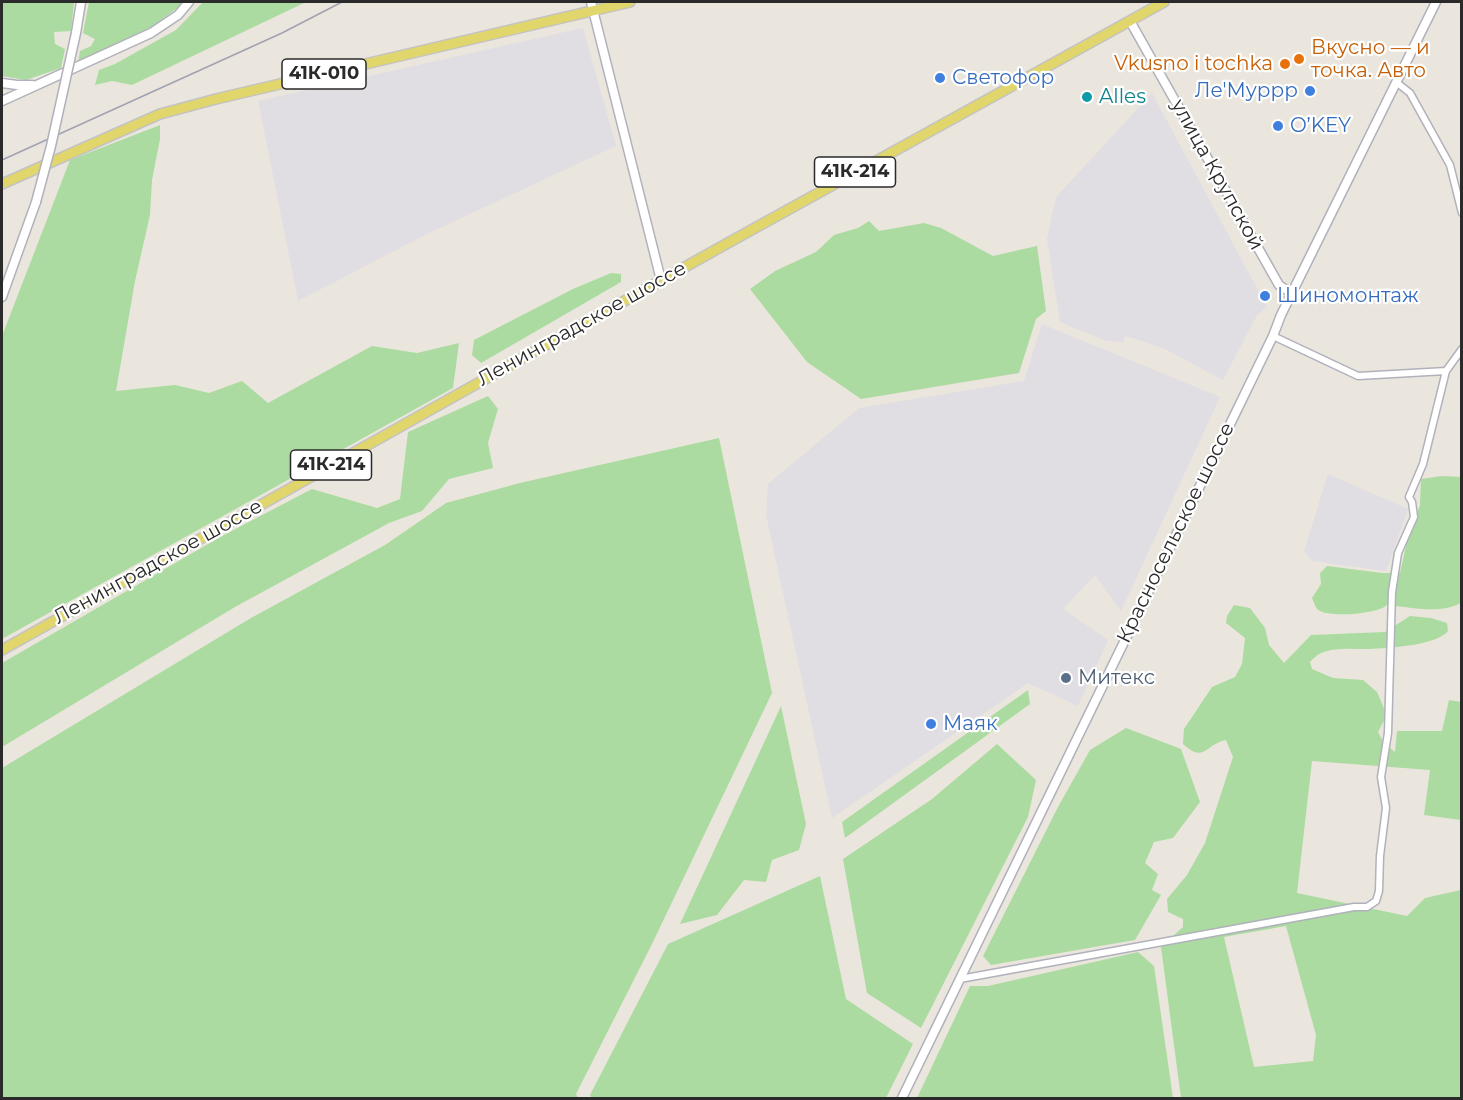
<!DOCTYPE html>
<meta charset="utf-8">
<style>
body{margin:0}
#map{position:relative;width:1463px;height:1100px;overflow:hidden;background:#eae6dd;font-family:Montserrat,sans-serif}
canvas{display:block}
.frame{position:absolute;inset:0;border:3px solid #2a2a2a;pointer-events:none}
</style>
<div id="map">
<canvas width="1463" height="1100"></canvas>
<div class="frame"></div>
</div>
<script>
const context = document.querySelector('canvas').getContext('2d');
context.lineJoin = 'round';
function fillPath(path, color) { context.fillStyle = color; context.fill(path, 'evenodd'); }
function trace(path, color, width, dash) { context.strokeStyle = color; context.lineWidth = width; context.lineCap = dash ? 'butt' : 'round'; context.setLineDash(dash || []); context.stroke(path); }
function drawText(font, color, halo, rows, align = 'center') {
  context.font = font + ' Montserrat,sans-serif'; context.lineWidth = 4.5; context.setLineDash([]); context.textBaseline = 'middle'; context.strokeStyle = halo; context.fillStyle = color; for (const [text, x, y, turn = 0] of rows) {
    context.save(); context.translate(x, y); context.rotate((+turn || 0) * Math.PI / 180); context.textAlign = isNaN(turn) ? turn : align; if (halo) context.strokeText(text, 0, 0); context.fillText(text, 0, 0); context.restore();
  }
}
const industrial = new Path2D(`
 M583,28L616,146L429,233L298,301L258,101Z
 M1152,93L1267,307L1257,315L1223,380L1165,349L1130,337H1124V342L1107,341L1060,322L1047,239L1056,197Z
 M1042,324L1220,397L1121,611L1095,575L1063,609L1108,640L1078,706L1028,683L832,818L766,515L768,484L859,408L1024,381Z
 M1328,474L1408,509L1386,571L1312,561L1304,551Z`);
const green = new Path2D(`
 M2,2H74L71,31L54,32L55,44L65,49L61,68L26,80L2,76Z
 M89,2H185L153,26L78,62L80,51L91,46L95,39L83,33Z
 M203,2H306L132,85L112,81L95,85L99,70L115,64L176,30Z
 M160,125V139L152,180L150,215L135,281L116,391L175,385L209,393L242,381L268,403L372,346L417,353L459,343L453,388L2,639V336L70,160Z
 M869,221L879,231L924,223L941,228L993,256L1037,246L1046,311L1036,319L1019,373L861,399L807,362L750,289L775,271L816,252L834,235L858,228Z
 M611,273L621,274V282L481,363L472,355L474,340L573,289Z
 M488,396L498,409L488,443L493,468L449,479L422,511L389,523L235,607L2,747V663L222,536L312,489L377,508L400,499L408,432Z
 M719,438L772,693L652,944L576,1094L578,1098H2V768L251,618L385,545L446,503L520,483Z
 M1442,476L1462,477V602C1442,615 1409,607 1387,605C1378,614 1330,618 1318,610C1315,607 1314,602 1312,598L1321,584L1320,573L1327,566L1382,573H1400L1407,541L1420,505L1421,479Z
 M1234,605L1250,608L1265,628L1269,645L1284,663L1311,635L1385,632L1410,616L1431,618L1447,623L1448,631C1435,646 1389,648 1368,649C1353,649 1336,647 1321,653C1317,655 1313,659 1310,662L1312,669L1333,678L1363,680L1377,692L1386,713V717L1378,732L1384,743L1395,752L1397,731H1442L1449,700L1461,702V820L1424,815L1430,770L1312,761L1297,893L1407,916L1425,898L1461,890V1098H1181L1161,947L1183,927V919L1168,912L1167,899L1187,875L1205,843L1233,757L1226,740C1205,744 1205,764 1183,744L1184,729L1212,687L1235,677L1242,664L1245,638L1226,623L1227,616ZM1286,926L1316,1035L1313,1061L1254,1067L1224,937Z
 M1028,690L1030,704L845,838L842,822Z
 M781,706L806,824L799,850L772,860L766,882L744,880L717,915L680,924Z
 M1126,728L1181,749L1200,802L1173,838L1154,842L1145,863L1158,874L1152,890L1161,895L1135,940L991,965L983,956L1058,807L1090,750Z
 M997,744L1036,780L1028,817L921,1028L867,993L843,859L932,799Z
 M820,876L846,999L913,1044L886,1098H592L590,1095L668,944Z
 M1138,952L1154,966L1173,1098H917L970,986H988Z`);
const street = new Path2D(`
 M1396,82L1410,93L1450,165L1462,213
 M1273,336L1358,376L1446,371L1462,349
 M960,979L1354,907H1367L1376,901L1379,891L1380,856L1386,808L1381,777L1388,733L1392,592L1398,553L1414,517L1412,502L1409,497L1423,464L1446,371`);
const secondary = new Path2D(`
 M591,2L661,280
 M1130,21L1275,278L1279,285L1291,293
 M76,33L81,2
 M2,83L17,85H32
 M2,101L151,33L178,15L189,2
 M2,297L36,202
 M902,1098L1273,336L1281,315L1436,2`);
const primary = new Path2D(`
 M2,184L160,114L216,99L630,2
 M2,650L726,244L1164,2`);
const rail = new Path2D(`
 M2,160L282,33L342,2`);
const secondaryBridge = new Path2D(`
 M36,202L51,146L76,33`);
const markers = [
 [1299,59,6,"#e8710a"],
 [1285,64,6,"#e8710a"],
 [940,78,6,"#3f7fe0"],
 [1310,91,6,"#3f7fe0"],
 [1087,97,6,"#0f9aa8"],
 [1278,126,6,"#3f7fe0"],
 [1265,296,6,"#3f7fe0"],
 [1066,678,6,"#5c6f8a"],
 [931,724,6,"#3f7fe0"]
];
const shields = [
 [324,74,84],
 [855,172,81],
 [331,465,81]
];
const shieldNames = [
 ["41К-010",324,74],
 ["41К-214",855,172],
 ["41К-214",331,465]
];
const foodNames = [
 ["Вкусно — и",1311,48],
 ["точка. Авто",1311,71],
 ["Vkusno i tochka",1273,64,"right"]
];
const shopNames = [
 ["Светофор",952,78],
 ["Ле'Муррр",1298,91,"right"],
 ["O’KEY",1290,126],
 ["Шиномонтаж",1277,296],
 ["Маяк",943,724]
];
const cultureNames = [
 ["Alles",1099,97]
];
const streetNames = [
 ["улица Крупской",1217,175,61],
 ["Ленинградское шоссе",582,324,-29],
 ["Красносельское шоссе",1176,533,-64],
 ["Ленинградское шоссе",158,562,-29]
];
const serviceNames = [
 ["Митекс",1078,678]
];
fillPath(industrial, '#e0dde3');
fillPath(green, '#abdba0');
trace(street, '#b1b1bc', 9);
trace(secondary, '#b1b1bc', 11);
trace(primary, '#c3c3c3', 12);
trace(street, '#fff', 6);
trace(secondary, '#fff', 8);
trace(primary, '#e1d66c', 9);
trace(rail, '#a0a1b2', 1.5);
trace(secondaryBridge, '#b1b1bc', 11, []);
trace(secondaryBridge, '#fff', 8);
for (const [x, y, r, color] of markers) { const dot = new Path2D(); dot.arc(x, y, r, 0, 2 * Math.PI); context.fillStyle = color; context.fill(dot); trace(dot, '#fff', 2); }
for (const [x, y, w] of shields) { const box = new Path2D(); box.roundRect(x - w / 2, y - 15, w, 30, 4.5); context.fillStyle = '#fff'; context.fill(box); trace(box, '#2a2a2a', 1.5); }
drawText('bold 18px', '#2a2a2a', null, shieldNames);
drawText('20px', '#c56008', '#fff', foodNames, 'left');
drawText('20px', '#366cbe', '#fff', shopNames, 'left');
drawText('20px', '#0d838f', '#fff', cultureNames, 'left');
drawText('20px', '#2a2a2a', '#fff', streetNames);
drawText('20px', '#4e5e75', '#fff', serviceNames, 'left');
</script>
